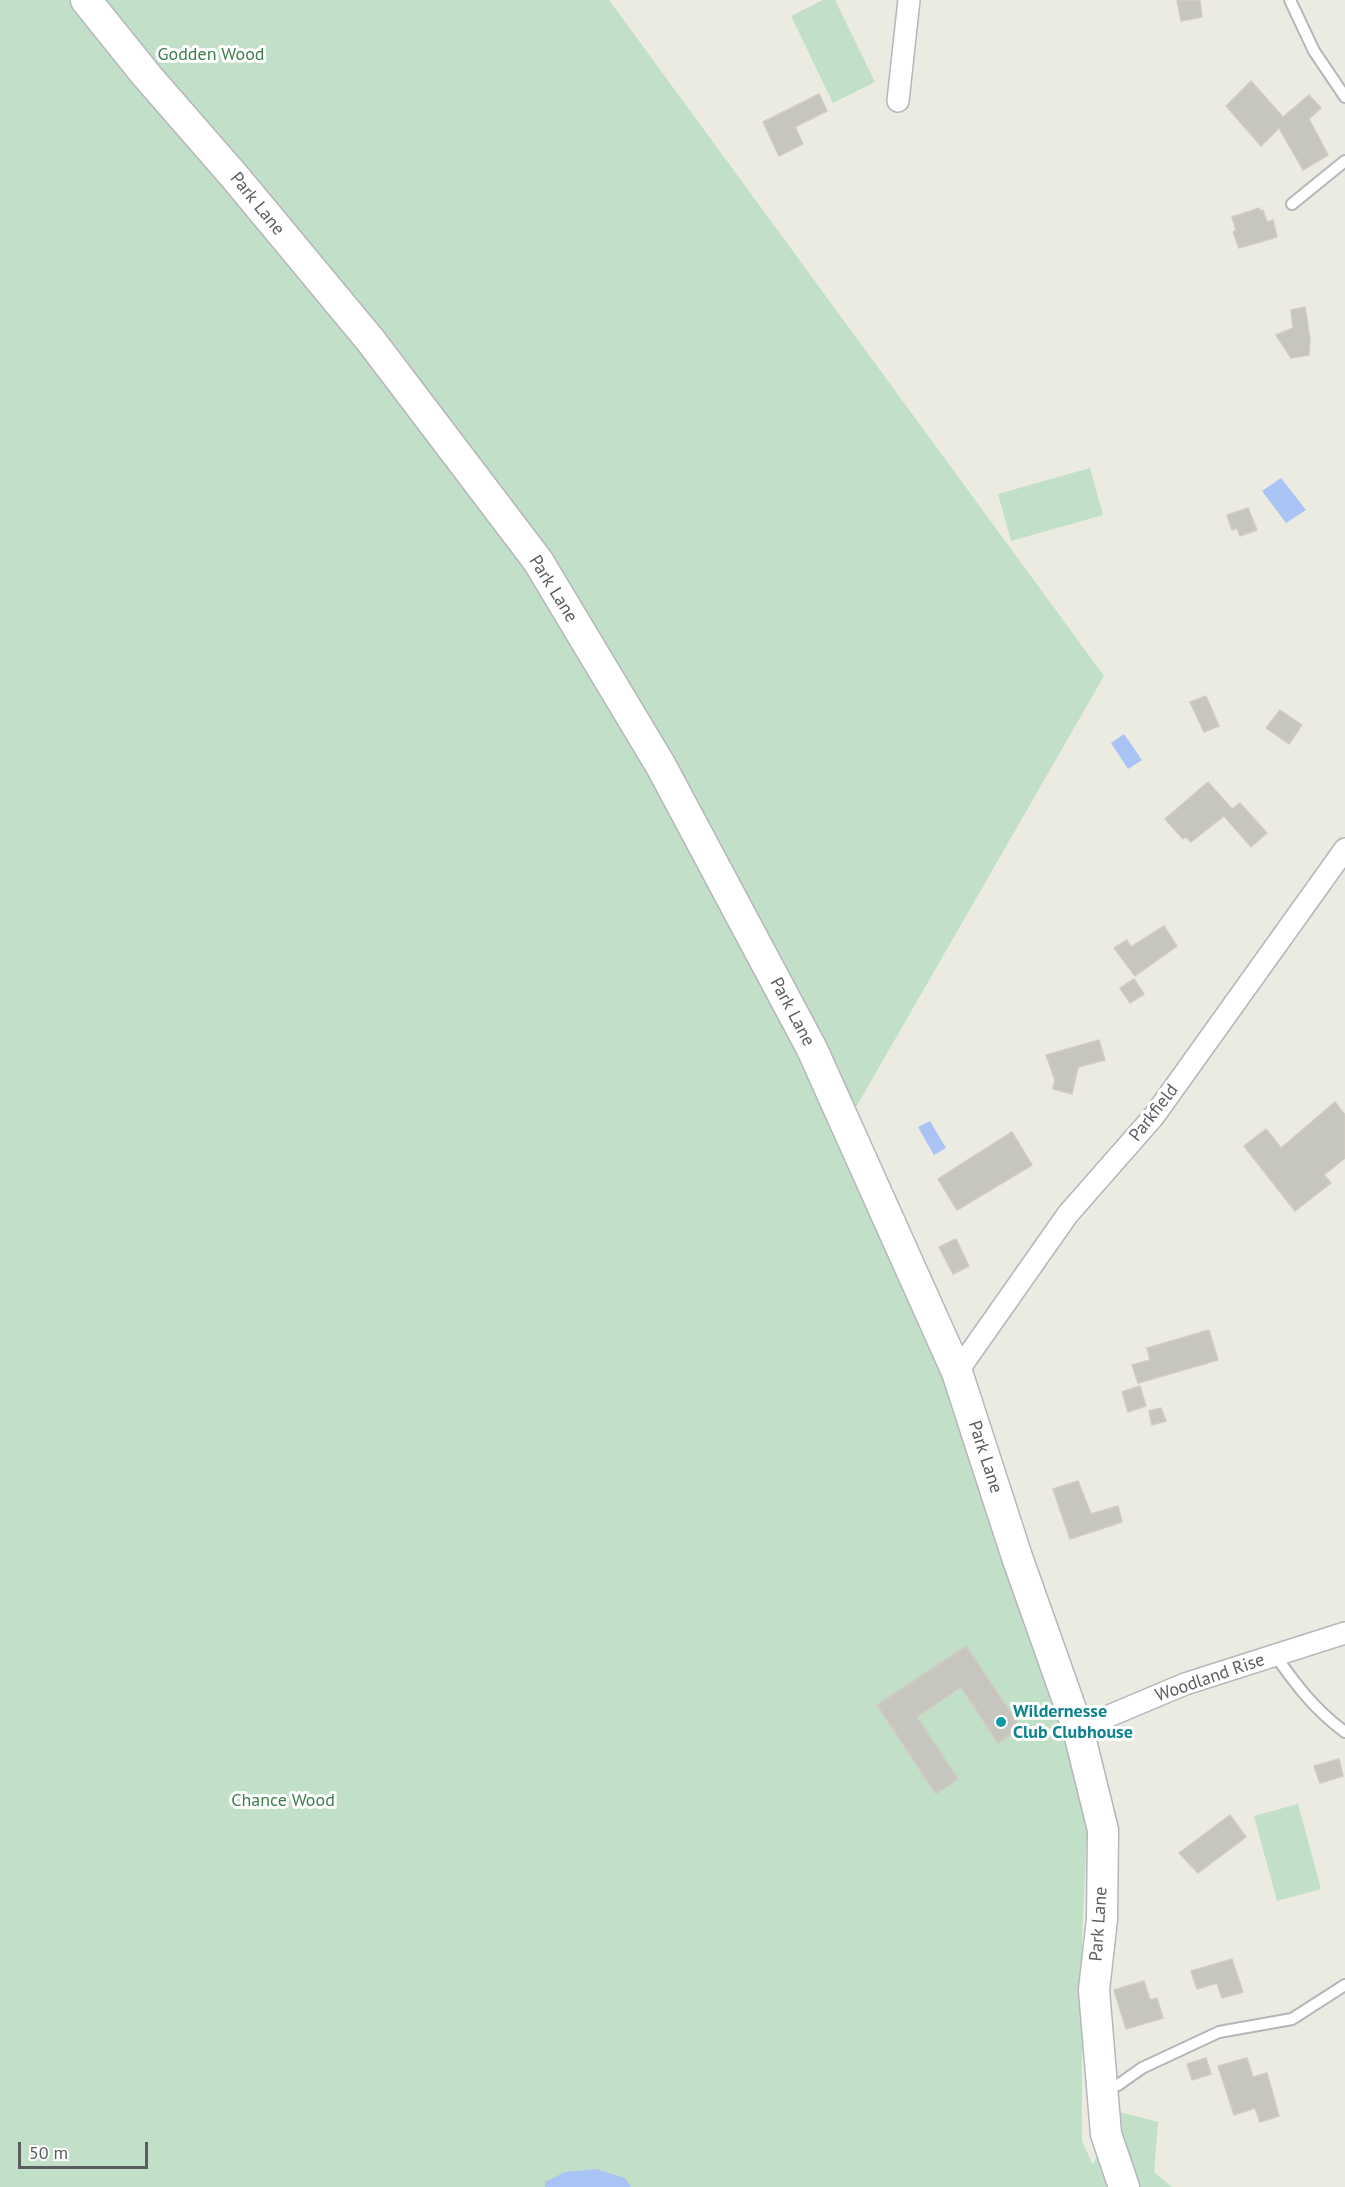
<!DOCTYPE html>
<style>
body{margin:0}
#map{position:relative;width:1345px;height:2187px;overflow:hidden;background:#ebebe2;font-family:"PT Sans",sans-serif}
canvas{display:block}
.scale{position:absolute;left:18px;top:2142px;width:130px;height:27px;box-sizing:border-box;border:3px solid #5a5c60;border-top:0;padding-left:8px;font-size:18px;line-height:21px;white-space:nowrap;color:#5a5c60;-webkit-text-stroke:4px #fff;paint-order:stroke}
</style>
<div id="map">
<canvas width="1345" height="2187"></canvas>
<div class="scale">50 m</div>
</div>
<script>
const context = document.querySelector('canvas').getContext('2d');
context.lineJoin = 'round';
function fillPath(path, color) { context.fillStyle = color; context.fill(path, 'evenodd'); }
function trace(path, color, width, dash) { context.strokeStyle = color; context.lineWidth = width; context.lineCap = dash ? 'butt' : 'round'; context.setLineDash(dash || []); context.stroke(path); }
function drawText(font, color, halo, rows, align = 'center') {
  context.font = font + ' "PT Sans",sans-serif'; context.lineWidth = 6; context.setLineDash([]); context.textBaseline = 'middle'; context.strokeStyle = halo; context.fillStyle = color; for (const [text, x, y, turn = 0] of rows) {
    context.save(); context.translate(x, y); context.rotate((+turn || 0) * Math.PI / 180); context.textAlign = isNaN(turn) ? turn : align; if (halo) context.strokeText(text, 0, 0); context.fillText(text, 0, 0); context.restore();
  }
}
const green = new Path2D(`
 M0,0H609L1104,676L836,1142L943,1374L1064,1731L1087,1832L1082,1939V2141L1093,2165L1116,2111L1158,2122L1154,2172L1172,2187H0Z
 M823,0H835L875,82L833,103L791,16Z
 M1090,468L1103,515L1011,541L998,494Z
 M1298,1804L1321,1889L1277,1901L1254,1816Z`);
const water = new Path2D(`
 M1281,478L1306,510L1286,523L1262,491Z
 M1124,734L1142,760L1128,769L1111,743Z
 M930,1121L946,1148L934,1155L918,1127Z
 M596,2169L625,2178L631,2187H545V2182L565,2172Z`);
const building = new Path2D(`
 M1177,0L1200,1L1202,17L1181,21Z
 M1251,81L1283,117L1309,95L1321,108L1309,119L1328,155L1303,170L1279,128L1261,146L1226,106Z
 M819,94L827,111L795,127L803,144L779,156L763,122Z
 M1259,208L1260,211L1263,210L1267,222L1273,220L1277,237L1239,248L1233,232L1236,230L1232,217Z
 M1305,307L1310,339L1309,355L1291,358L1276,335L1293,328L1291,310Z
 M1248,508L1257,530L1240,536L1237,528L1232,530L1227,515Z
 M1206,696L1219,726L1204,732L1190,702Z
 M1280,710L1302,725L1289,744L1266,728Z
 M1208,782L1232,809L1240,803L1267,833L1251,847L1224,816L1191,842L1186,837L1183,839L1165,819Z
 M1164,926L1177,946L1135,976L1114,948L1127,940L1131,947Z
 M1134,979L1144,994L1130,1003L1120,988Z
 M1099,1040L1105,1060L1078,1067L1072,1094L1053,1089L1055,1080L1046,1055Z
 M1335,1102L1345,1115V1158L1324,1175L1331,1183L1295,1211L1244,1146L1266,1129L1281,1148Z
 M1012,1132L1032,1165L957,1210L938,1179Z
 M956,1239L969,1266L953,1274L939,1247Z
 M1209,1330L1218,1360L1138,1383L1132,1365L1150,1360L1147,1348Z
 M1140,1386L1146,1406L1128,1412L1122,1392Z
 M1161,1408L1166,1421L1152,1425L1149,1411Z
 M1078,1481L1091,1514L1118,1506L1122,1522L1070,1539L1053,1489Z
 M966,1646L1021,1728L998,1743L961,1687L917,1717L958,1779L936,1794L877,1705Z
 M1339,1759L1343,1776L1320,1783L1314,1766Z
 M1230,1815L1246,1837L1198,1873L1179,1853Z
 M1232,1959L1243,1992L1222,1998L1217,1983L1197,1989L1191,1971Z
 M1144,1981L1150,2000L1157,1998L1163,2018L1126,2029L1114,1990Z
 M1206,2058L1211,2074L1192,2080L1187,2064Z
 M1247,2058L1253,2077L1267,2073L1279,2116L1260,2122L1255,2108L1234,2115L1218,2066Z`);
const lane = new Path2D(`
 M1290,0L1314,51L1345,97
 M1292,204L1345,161
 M1275,1655C1296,1685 1315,1710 1345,1732
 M1104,2089L1118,2085L1142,2068L1219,2032L1292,2019L1345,1985`);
const street = new Path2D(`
 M898,101L909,0
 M957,1372L1068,1214L1154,1116L1345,849
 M1078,1729L1185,1684L1345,1633`);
const secondary = new Path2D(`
 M86,0L147,76L235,177L371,341L538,561L661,766L812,1049L957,1372L1017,1557L1078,1729L1103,1830L1102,1919L1094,1990L1106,2134L1124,2187`);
const markers = [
 [1001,1722,6,"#0f9aa8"]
];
const parkNames = [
 ["Godden Wood",211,55],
 ["Chance Wood",283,1801]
];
const streetNames = [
 ["Park Lane",257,204,51],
 ["Park Lane",553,589,58],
 ["Park Lane",792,1012,62],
 ["Parkfield",1154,1113,-52],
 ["Park Lane",985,1457,72],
 ["Woodland Rise",1210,1678,-19],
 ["Park Lane",1099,1924,-86]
];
const cultureNames = [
 ["Wildernesse",1013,1712],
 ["Club Clubhouse",1013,1733]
];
fillPath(green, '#c1e0c7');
fillPath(water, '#a9c4f4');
fillPath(building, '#c6c5be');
trace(building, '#cfcdc1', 1.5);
trace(lane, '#b4b6ba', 14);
trace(street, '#b4b6ba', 24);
trace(secondary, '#b5b6bc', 33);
trace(lane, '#fff', 10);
trace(street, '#fff', 21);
trace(secondary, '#fff', 30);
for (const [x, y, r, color] of markers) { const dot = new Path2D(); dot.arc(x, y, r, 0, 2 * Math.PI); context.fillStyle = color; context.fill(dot); trace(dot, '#fff', 2); }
drawText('18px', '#3e7c4d', '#fff', parkNames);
drawText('18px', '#5a5c60', '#fff', streetNames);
drawText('bold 18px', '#0d838f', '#fff', cultureNames, 'left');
</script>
